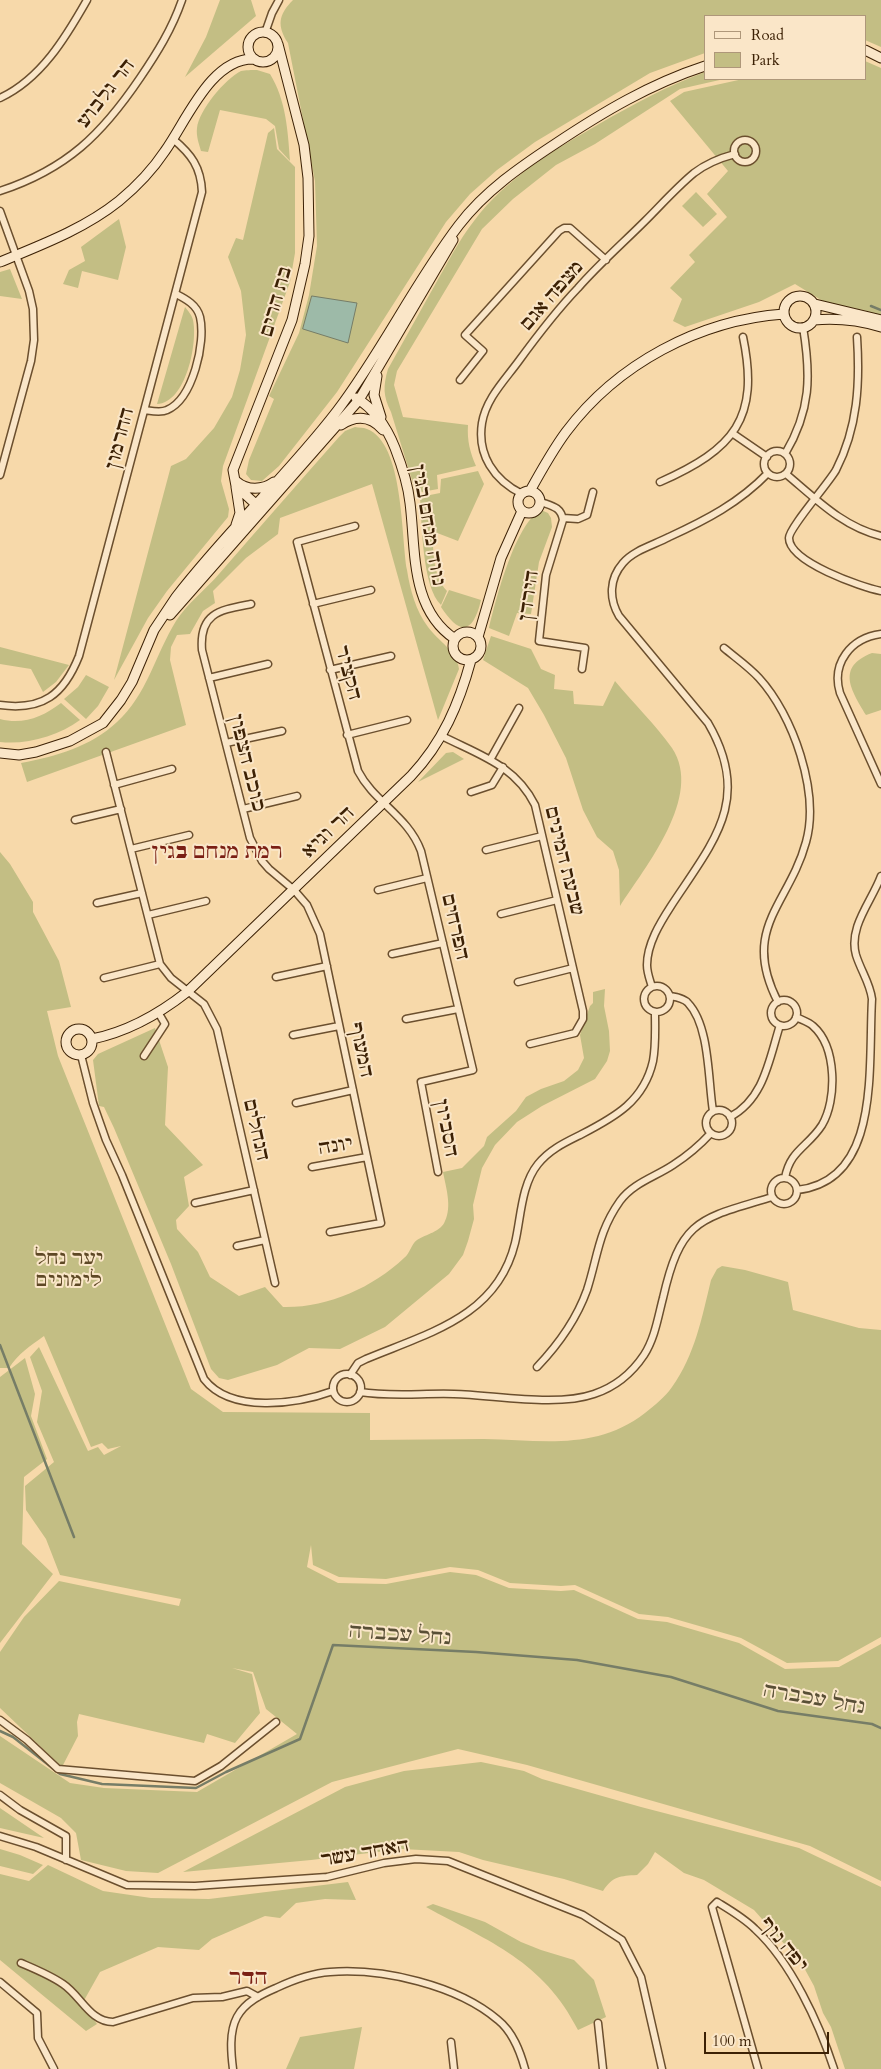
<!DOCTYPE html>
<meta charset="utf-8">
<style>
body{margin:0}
#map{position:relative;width:881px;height:2069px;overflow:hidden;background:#f7d9aa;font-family:Cardo,serif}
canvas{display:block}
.legend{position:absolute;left:704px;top:15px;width:162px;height:65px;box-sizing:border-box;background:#fae6c8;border:1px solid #ae977a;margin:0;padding:6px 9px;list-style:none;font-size:15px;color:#3c2105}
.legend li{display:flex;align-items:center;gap:10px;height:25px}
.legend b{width:25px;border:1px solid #ae977a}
.scale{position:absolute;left:704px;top:2032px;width:125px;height:22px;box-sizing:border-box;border:2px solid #3c2105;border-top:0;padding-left:6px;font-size:15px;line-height:18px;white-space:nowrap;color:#3c2105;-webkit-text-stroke:4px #fae6c8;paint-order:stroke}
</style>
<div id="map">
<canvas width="881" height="2069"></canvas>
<ul class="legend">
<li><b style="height:6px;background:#fae6c8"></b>Road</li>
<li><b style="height:14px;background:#c3be84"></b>Park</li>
</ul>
<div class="scale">100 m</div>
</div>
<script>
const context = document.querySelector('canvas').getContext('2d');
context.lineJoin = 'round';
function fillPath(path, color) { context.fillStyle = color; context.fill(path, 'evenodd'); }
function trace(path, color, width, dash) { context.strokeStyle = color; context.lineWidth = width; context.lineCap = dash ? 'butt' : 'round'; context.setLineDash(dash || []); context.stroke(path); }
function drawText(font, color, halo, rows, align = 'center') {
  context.font = font + ' Cardo,"Frank Ruhl Libre",serif'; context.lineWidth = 4; context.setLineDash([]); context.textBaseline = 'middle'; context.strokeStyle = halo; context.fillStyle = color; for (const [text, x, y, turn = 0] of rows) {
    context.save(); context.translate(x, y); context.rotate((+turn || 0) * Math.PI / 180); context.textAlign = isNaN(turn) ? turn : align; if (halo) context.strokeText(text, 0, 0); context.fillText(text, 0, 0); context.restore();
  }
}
const green = new Path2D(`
 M220,0H251L256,16L185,77L206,37Z
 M293,0H881V47L865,40V16H705V53L650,73L535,142L497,170L470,194L446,222L337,392L279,466L262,481L251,480L246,474L249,460L274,399L269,396L299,333L309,295L317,246L315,181L288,43C277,26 278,15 293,0Z
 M865,61L881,68V316L863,310L826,303L795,284L759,302L685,327L673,321L682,299L670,288L695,262L689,255L727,217L707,194L728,171L670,101L684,92L743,79H865Z
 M257,70L270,74C286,100 288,131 290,161L279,149L275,126L266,119L220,110L208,152L201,151C199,144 196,136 197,128C199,110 225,79 241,71C245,70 252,70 257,70Z
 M705,72V79H724L680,89L595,144L556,165L513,199L482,229L397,371L394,385L403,417L468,425C467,441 470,452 476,466L437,475L438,489L416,493L391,412C383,396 383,386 388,369C404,340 420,312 436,283C448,262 459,240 474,221C505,179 554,150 599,124C634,104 667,86 705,72Z
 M274,128L277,149L295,167V253L290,282L223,466L221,481L229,509L228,517L167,591L148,618L114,680L171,466L186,459L214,428L232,397L240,370L246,335L241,291L228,257L236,238L243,240L268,133Z
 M696,192L717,214L703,227L682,206Z
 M119,219L126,247L118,280L82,271L78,288L63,284L69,270L85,261L81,247Z
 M10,269L22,299L0,296V272Z
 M185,307C188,311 192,315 193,320C198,343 186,403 157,404Z
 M355,427C359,428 363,427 367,429C404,443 401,537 407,570C410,590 416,611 428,627C438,641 457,651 459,669L438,720L372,484L280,518L278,534L246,558L213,591L215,603L203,611L190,634L177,635L171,647L170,660L186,725L27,782L21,763C57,756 90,747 117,722C147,695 155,655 176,621C187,604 206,589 219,574C259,528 299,482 339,437L345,431Z
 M478,471L484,484L458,541L432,531C434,552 432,575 447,591L441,605C422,587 422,523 420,497L440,493L441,479Z
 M541,510L548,513L551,518L552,527L539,562L531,614L517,613L509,636L489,628C496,599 515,524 541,510Z
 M449,590L481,600C473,634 460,636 441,607Z
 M491,636L531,649L541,669L555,675L554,689L573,691L574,704L603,706L615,681C633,703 656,725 672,748C704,796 645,867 620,906L619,870L613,851L597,837L583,810L566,758L544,715L528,688L483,660Z
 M0,647L69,665L56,682L43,692L31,669L0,664Z
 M872,653L881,654V710L866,715C851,690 836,667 872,653Z
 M86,675L109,687L98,706L86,719L64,699L78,687Z
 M61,703L80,720C58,736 27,745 0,742V719C23,725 43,717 61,703Z
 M453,752L464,759L418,782L446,753Z
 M0,852L10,864L33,902V912L59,961L71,1007L47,1011L58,1056L191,1389L223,1412L370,1413V1440C408,1440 446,1439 484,1439C542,1440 596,1451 645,1413C655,1405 665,1397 672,1387C695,1355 702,1317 711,1280L717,1269L722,1266L745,1270L788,1282L793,1310L859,1328L881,1330V1637L838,1661L787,1663L741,1638L668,1617L639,1614L575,1585L561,1586L510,1583L478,1570L450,1567L386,1579L339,1577L313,1565L311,1545L307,1567L338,1583L386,1584L450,1572L476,1575L509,1588L561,1591L574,1590L638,1619L667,1622L739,1643L785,1669L839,1667L881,1644V1881L810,1846L527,1765L458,1749L332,1782L158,1873L126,1871L81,1860L76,1833L61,1818L0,1783V1736L70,1783L104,1788L197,1792L297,1734L266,1709L253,1672L232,1668L252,1674L260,1713L235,1743L207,1734L204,1743L79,1714L77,1722L78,1736L62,1767L0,1708V1652L24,1617L59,1581L179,1606L181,1599L60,1575L46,1539L26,1510L25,1486L54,1462L37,1422L42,1391L30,1357L39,1347L88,1451L98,1447L104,1455L121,1446L108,1449L102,1443L91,1447L44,1336C30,1346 18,1354 9,1368H0Z
 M605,989L604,1006L609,1031L610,1051L607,1061L595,1079L542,1106L517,1122L495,1145L482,1168L473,1205L474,1219L468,1241L463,1255L449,1274L385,1327L340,1349L309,1348L277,1365L228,1380L219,1378L211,1369L171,1264L114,1128L104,1107L99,1106L93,1060L98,1054L155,1028L168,1067L165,1125L203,1165L184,1177L189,1206L176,1220L177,1229L198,1252L210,1277L239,1296L265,1287L283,1307C327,1308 372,1288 404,1258C410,1254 411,1244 417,1240C426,1234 441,1232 445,1221C452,1206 446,1188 443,1172L462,1168L484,1146L487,1137L516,1111L526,1097L541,1089L564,1081L578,1070L584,1058L580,1035L590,1006L593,1003V992Z
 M25,1358L35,1394L31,1416L47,1459L24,1477L22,1544L53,1574L0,1643V1377Z
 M481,1762L524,1771L542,1779L641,1807L799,1848L881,1887V2069H845L831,2027L823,2013L814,1986L802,1964L754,1910L704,1880L684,1873L655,1852L648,1864L637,1875C620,1876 613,1876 603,1891L564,1879L483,1860L459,1852L402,1849L311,1860L183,1872L345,1787L404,1771Z
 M0,1808L44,1838L0,1828Z
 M0,1849L20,1855L43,1865L33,1874L0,1866Z
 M48,1865L103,1891L151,1898L209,1899L348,1882L356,1900L325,1899L296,1903L280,1918L265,1916L212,1939L199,1950L158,1947L100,1972L82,2004L97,2024L86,2031L0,1960V1874L29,1881Z
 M433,1904L485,1922L521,1942L541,1950L574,1960L594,1980L606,2017L578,2030C543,1961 490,1942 426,1907Z
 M362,2027L354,2069H286L300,2037Z`);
const water = new Path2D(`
 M312,296L357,303L348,343L303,329Z`);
const stream = new Path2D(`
 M871,306L881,310
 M0,1345L74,1537
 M0,1731L13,1737L60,1774L102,1784L196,1788L226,1772L300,1739L333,1645L476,1652L577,1660L671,1677L778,1711L872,1724L881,1728`);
const street = new Path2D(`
 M265,33L272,13L279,0
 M0,98C41,79 66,37 87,0
 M734 151a11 11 0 1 1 22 0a11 11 0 1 1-22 0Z
 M0,191C67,169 102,134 140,78C157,53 172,29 182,0
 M0,211L29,291L33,309L34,340L31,361L0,475
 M857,337C860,383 858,427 836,470C828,484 789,528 789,538C789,562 861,587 881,591
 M460,380L483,351L465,335L559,231L564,228H570L606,260
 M145,410C152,411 161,413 167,410C193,399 206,342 200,317C197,305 186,299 176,294
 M732,433L767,457
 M764 464a13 13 0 1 1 26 0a13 13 0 1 1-26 0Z
 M785,454C811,410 811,376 803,327
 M786,474C816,499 843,527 881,536
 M660,482C734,449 760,419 743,337
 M522,494C494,480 477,455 482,423C486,399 504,381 518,362C537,336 556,311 578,288C599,264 623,243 645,221C661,205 677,187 694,173C707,163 720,158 735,154
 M541,502C552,506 561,507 563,520L546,575L539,641L585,648L582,669
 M563,518L578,519L587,515L593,492
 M355,526L297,542L358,771C374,802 408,816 421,851L473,1070L421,1082L438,1172
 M251,604C221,610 199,612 202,650L250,838L262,861L269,869L294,890L307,905L320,934L381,1223L330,1232
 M313,604L371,590
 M881,634C851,638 831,663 840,693L881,784
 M724,648C736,658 749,667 759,678C793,715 820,792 806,842C789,905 740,928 778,1002
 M330,670L391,656
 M209,678L268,664
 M0,705C43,711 64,694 79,656L202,192C201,167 191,154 173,139
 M347,735L407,720
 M442,736C479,755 515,765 535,805L583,1011V1019L575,1033L530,1044
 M226,743L282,731
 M106,752L160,964L171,978L204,1004L217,1029L275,1283
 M490,760L519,708
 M114,785L172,769
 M471,792L492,785L503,767
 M243,809L297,796
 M75,820L121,809
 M131,849L189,835
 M486,850L542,836
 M378,890L427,878
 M97,903L142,893
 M501,914L557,900
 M148,915L206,901
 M392,954L443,943
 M276,977L327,966
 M104,978L160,964
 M518,982L573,968
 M644 999a13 13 0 1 1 26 0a13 13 0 1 1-26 0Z
 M652,987C650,980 647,973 647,965C647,944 660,923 671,906C713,842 753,800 708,723L619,616C609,599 609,579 623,563C634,550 654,545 669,537C706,520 739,503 768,473
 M670,996C676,997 684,998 688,1003C710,1026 708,1081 713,1111
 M771 1013a13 13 0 1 1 26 0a13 13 0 1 1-26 0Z
 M406,1019L458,1009
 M293,1035L339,1026
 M81,1055L93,1103L106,1140L122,1175L204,1379C231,1414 297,1404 333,1391
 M144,1056L165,1024L158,1012
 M296,1103L353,1090
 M706 1123a13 13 0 1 1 26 0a13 13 0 1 1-26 0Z
 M730,1117C764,1099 769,1060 780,1025
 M312,1167L367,1157
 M771 1191a13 13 0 1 1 26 0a13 13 0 1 1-26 0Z
 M785,1178C790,1150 808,1147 822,1125C837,1100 837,1047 813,1026C809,1022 802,1020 796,1017
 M797,1190C881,1181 868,1069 872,999C870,983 861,971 856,955C848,927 872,901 881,876
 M195,1203L254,1190
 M237,1246L265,1240
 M537,1367C557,1346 577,1318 587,1290C598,1256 598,1232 620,1201C633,1183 655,1177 673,1165C687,1156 700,1145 711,1133
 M333 1388a14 14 0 1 1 28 0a14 14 0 1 1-28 0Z
 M350,1375L358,1363L366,1359C428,1333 497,1317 515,1243C521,1218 521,1185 538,1164C550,1149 566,1142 582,1134C615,1117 644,1101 653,1061C656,1045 655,1028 655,1012
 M360,1392C391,1397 423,1393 454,1394C495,1395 557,1407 594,1394C615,1387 632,1373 644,1355C655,1338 658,1317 663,1298C681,1218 700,1219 772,1197
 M0,1720L27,1740L58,1769L195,1781L221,1766L276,1722
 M0,1795L20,1810L66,1836V1860
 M0,1836L36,1847L127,1885L195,1886L327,1877L384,1863L416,1859L448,1861L583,1915L622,1940L641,1977L662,2069
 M21,1963C35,1969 50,1975 63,1984C81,1996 90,2022 113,2022L193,1998L222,1997L247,1991L258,1997
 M0,1982L37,2013L38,2038L54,2069
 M598,2023L603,2069
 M451,2042L454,2069
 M233,2069C231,2053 229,2032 237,2017C245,2002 262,1994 276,1988C293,1980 312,1973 330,1972C383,1968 457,1985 498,2020C513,2032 520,2051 525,2069
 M758,2069L712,1907L717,1902C730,1910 744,1918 755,1929C791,1962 819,2023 834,2069`);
const secondary = new Path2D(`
 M248 47a15 15 0 1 1 30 0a15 15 0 1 1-30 0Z
 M865,50L881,58
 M0,262C41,245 84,229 119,201C136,187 153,169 165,151C187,120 211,58 254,59
 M784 312a16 16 0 1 1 32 0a16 16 0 1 1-32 0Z
 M815,304L881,320
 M814,320C837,318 858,320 881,327
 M377,376L374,395L381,417
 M356,398C375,409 387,428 395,448C402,466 408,484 410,503C416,551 410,609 455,639
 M341,425C356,415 371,416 383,430
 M236,481C247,491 263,490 274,482
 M236,487L240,513L236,525
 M518 502a11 11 0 1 1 22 0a11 11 0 1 1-22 0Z
 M530,491C541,471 552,451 566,432C617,364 699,320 784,314
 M261,509L236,486L233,470L292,320L305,264L309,236L308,178L304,145L278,44
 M170,615L359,400L453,240
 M453 646a14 14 0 1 1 28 0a14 14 0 1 1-28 0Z
 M478,637L501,558L522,511
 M0,753L19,755L36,752L70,741L103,723L121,700L132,682L154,630L176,597C226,532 287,476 337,411C382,352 414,284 459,225C485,191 520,167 555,144C603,112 650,84 705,66
 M66 1042a13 13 0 1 1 26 0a13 13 0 1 1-26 0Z
 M92,1039C127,1032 159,1014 187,992L411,776C443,742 459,704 471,660`);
const streetNames = [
 ["הר גלבוע",107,94,-52],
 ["מצפה אגם",553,296,-49],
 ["בת הרים",277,302,-74],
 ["החרמון",121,439,-75],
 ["נווה מנחם בגין",427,525,80],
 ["הירדן",530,596,-82],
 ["הקציר",347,673,75],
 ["כוכב הצפון",246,763,76],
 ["הר וגיא",329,833,-44],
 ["שבעת המינים",563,861,76],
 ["הפרחים",454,927,77],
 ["המעוף",360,1050,78],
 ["הסביון",445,1128,79],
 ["הנחלים",255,1130,77],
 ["יונה",336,1147,-10],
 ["האחד עשר",365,1854,-10],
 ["יפה נוף",783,1945,51]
];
const parkNames = [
 ["יער נחל",69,1260],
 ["לימונים",69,1282]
];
const neighbourhoodNames = [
 ["רמת מנחם בגין",217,853],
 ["הדר",248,1979]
];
const waterNames = [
 ["נחל עכברה",400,1636,4],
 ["נחל עכברה",814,1700,10]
];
fillPath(green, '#c3be84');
fillPath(water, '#9dbaa8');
trace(water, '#767d67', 1);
trace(stream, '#767d67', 2.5);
trace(street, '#6b4f2e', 9);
trace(secondary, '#3c2105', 11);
trace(street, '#fae6c8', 6);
trace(secondary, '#fae6c8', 9);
drawText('19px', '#3c2105', '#fae6c8', streetNames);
drawText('italic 19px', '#5e4825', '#fae6c8', parkNames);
drawText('bold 20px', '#7a1f14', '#fae6c8', neighbourhoodNames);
drawText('italic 20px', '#594f36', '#fae6c8', waterNames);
</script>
